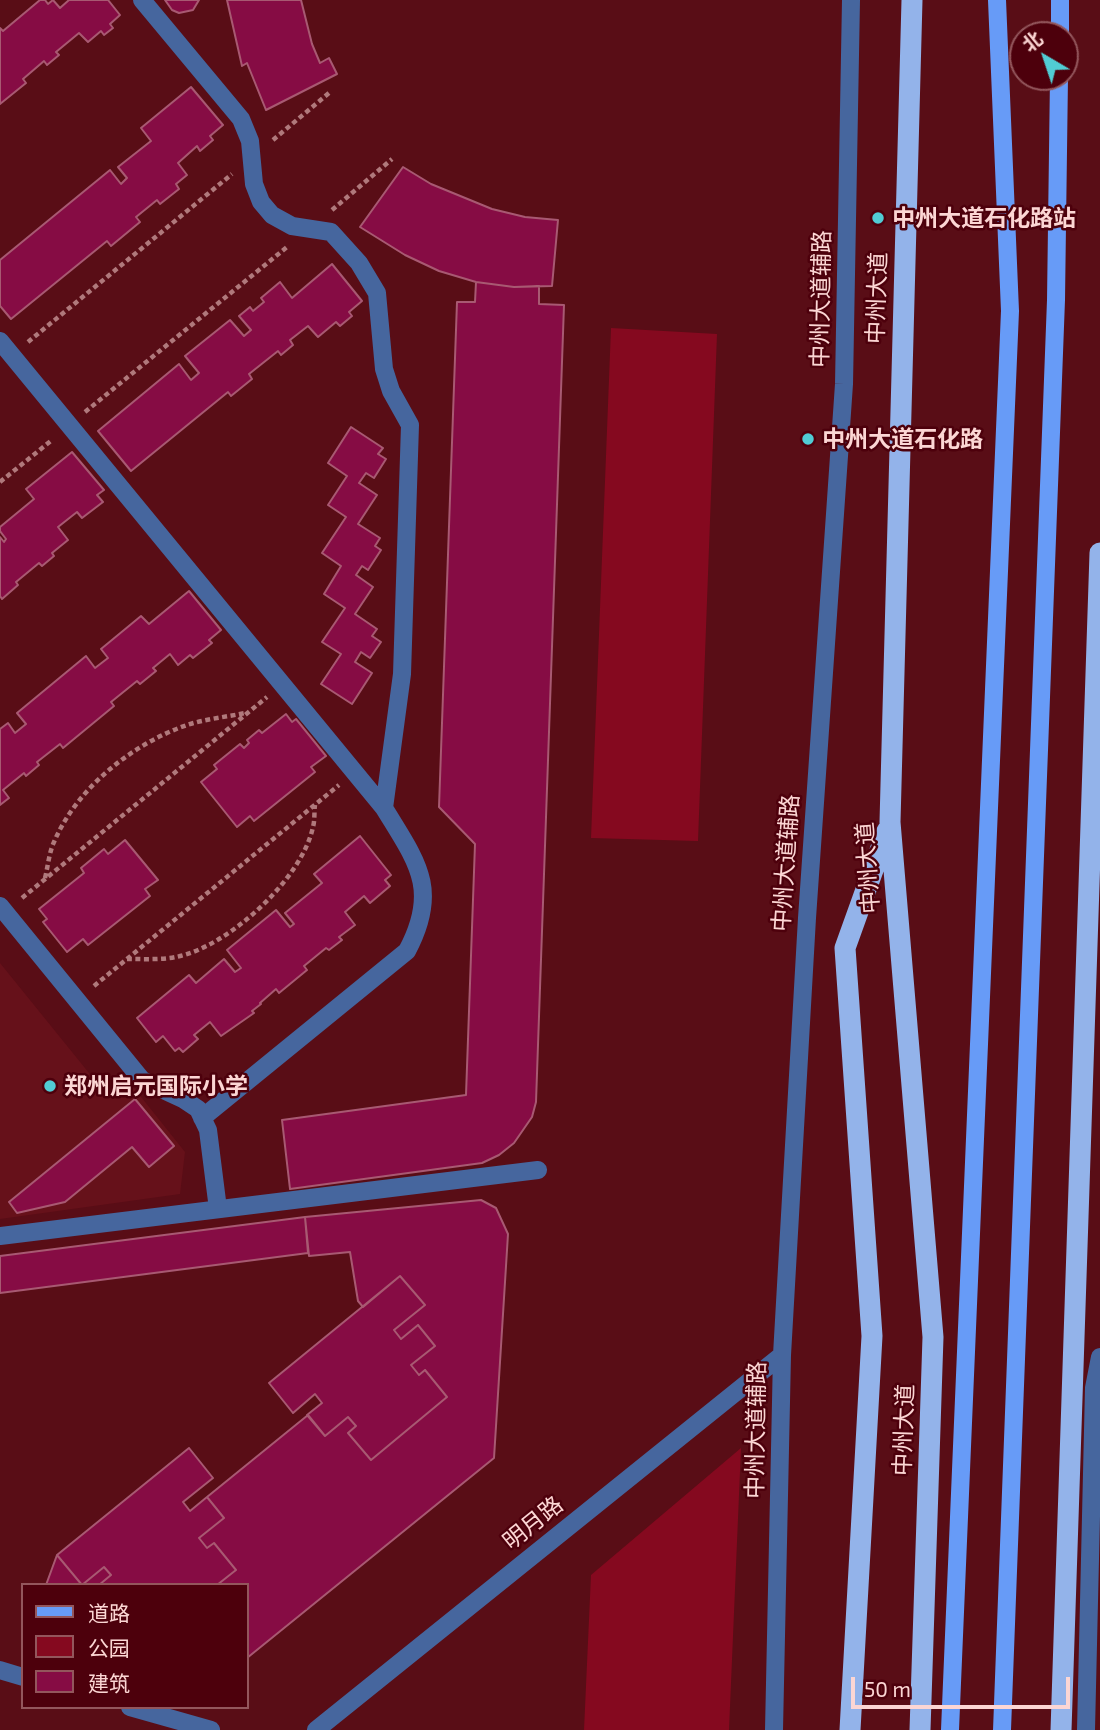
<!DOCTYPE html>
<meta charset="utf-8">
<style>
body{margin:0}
#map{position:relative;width:1100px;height:1730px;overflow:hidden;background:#590d16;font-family:"Exo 2","Noto Sans SC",sans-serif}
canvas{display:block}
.legend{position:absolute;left:21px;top:1583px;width:228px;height:126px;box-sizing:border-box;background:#4d000c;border:2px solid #93565c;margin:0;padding:9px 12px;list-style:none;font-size:21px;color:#fcd6d4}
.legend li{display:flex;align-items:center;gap:14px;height:35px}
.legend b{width:35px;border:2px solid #93565c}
.north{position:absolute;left:1009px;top:21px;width:70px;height:70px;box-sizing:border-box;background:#4d000c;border:2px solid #93565c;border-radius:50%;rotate:321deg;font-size:19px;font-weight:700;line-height:28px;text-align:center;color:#fcd6d4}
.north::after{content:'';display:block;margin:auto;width:24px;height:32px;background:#51ccd4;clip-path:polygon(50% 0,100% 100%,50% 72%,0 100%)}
.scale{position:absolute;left:851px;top:1677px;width:219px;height:32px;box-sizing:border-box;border:4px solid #fcd6d4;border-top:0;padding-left:9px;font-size:21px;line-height:24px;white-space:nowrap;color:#fcd6d4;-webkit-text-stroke:5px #4d000c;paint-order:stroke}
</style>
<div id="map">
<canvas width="1100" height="1730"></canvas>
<ul class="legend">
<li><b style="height:9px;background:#679bf7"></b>道路</li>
<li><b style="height:19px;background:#85091f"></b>公园</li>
<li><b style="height:19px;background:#860c44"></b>建筑</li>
</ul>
<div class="north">北</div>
<div class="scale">50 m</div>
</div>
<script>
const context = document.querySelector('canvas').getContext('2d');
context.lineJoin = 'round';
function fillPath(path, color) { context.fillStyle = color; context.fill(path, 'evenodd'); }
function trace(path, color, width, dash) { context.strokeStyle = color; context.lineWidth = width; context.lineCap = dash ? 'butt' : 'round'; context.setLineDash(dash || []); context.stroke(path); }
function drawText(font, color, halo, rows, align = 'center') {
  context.font = font + ' "Exo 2","Noto Sans SC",sans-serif'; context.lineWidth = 5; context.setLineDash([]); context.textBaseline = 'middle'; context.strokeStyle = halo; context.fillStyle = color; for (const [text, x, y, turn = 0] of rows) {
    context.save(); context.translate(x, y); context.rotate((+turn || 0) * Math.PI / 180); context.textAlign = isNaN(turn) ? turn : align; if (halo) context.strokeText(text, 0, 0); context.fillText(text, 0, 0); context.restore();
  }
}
const built = new Path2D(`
 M0,963L106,1094L126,1078L185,1152L180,1194L0,1219Z`);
const green = new Path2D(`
 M611,328L717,334L698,841L591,838Z
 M741,1448L729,1730H584L591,1575Z`);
const building = new Path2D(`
 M40,0H45L48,4L53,0L60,8L69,0H108L120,15L110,24L113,28L104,35L101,31L88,42L79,33L56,52L59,55L47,65L44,61L23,79L26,83L0,104V28L3,31Z
 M165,0H199L193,10L179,13L172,10Z
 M227,0H301L312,44L320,63L329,58L337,74L266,110L247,63L242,66Z
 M191,87L223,125L210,136L213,140L200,151L197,146L178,163L187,175L176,184L179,189L160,204L157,200L136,217L140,222L111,246L107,241L11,319L0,306V260L110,170L121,184L127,178L118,167L151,141L141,128Z
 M403,167L431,184L492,209L525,217L558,220L552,286L514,287L476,282L439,271L405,255L360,227Z
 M332,264L362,301L349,312L352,316L340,326L336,322L318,337L308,326L290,340L293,345L281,355L278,351L249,374L252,379L231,396L228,392L131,471L98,431L179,364L191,380L199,373L185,356L230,320L244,336L251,330L239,316L250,307L253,311L264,302L261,298L280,282L292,298Z
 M476,282L514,287L539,286V304L564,305L536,1102L532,1117L514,1143L499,1155L482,1163L290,1189L282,1120L466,1095L475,844L439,807L457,302H475Z
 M351,427L383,448L378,454L386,459L374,478L366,473L359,483L377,495L358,524L380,538L375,546L381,550L368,570L362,566L356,575L373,587L355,614L377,629L372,636L381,642L370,658L361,652L355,662L372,673L352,704L321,684L341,654L322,642L345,608L324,594L341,566L322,553L346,517L328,505L347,476L328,463Z
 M72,452L104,490L97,495L103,502L82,518L77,512L58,527L68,540L52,553L54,556L42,566L39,563L16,582L18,585L2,599L0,596V537L4,542L6,539L0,531V527L34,499L26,489Z
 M189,591L221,630L209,640L212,643L193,658L190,655L178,665L170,654L153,668L156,671L140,684L137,681L111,702L114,706L63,748L60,744L37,762L39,765L26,776L24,773L3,790L9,798L0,805V729L8,723L15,733L26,724L17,713L86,656L95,668L108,658L101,649L141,616L149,624Z
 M286,714L292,722L296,719L326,756L311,767L315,772L254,821L250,816L237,827L201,782L217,769L214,765L240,744L244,748L249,743L247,740L259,730L262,733Z
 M360,836L391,875L385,880L390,886L370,903L364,896L345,912L355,925L339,937L342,940L329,950L326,948L304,966L307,970L279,993L276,989L260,1003L261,1004L252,1011L254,1013L221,1036L210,1022L194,1035L198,1039L183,1052L179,1048L175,1051L163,1036L156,1042L137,1018L189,975L196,983L224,959L235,972L241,968L227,950L276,910L290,927L294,924L285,913L322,883L314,874Z
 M125,840L158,880L145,889L150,896L88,945L83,939L67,952L43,922L47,919L39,909L84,873L81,868L104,849L108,854Z
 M135,1099L174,1146L149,1167L132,1147L65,1202L17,1213L9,1202Z
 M481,1200L496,1208L508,1234L494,1458L247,1658V1585H217L236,1570L214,1543L207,1548L199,1538L224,1518L207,1497L308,1415L325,1436L348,1417L356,1426L348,1433L371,1460L447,1397L425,1370L419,1375L411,1365L435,1346L418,1325L401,1339L394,1330L425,1305L400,1276L363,1307L358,1301L350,1252L309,1256L305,1217Z
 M305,1217L308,1253L0,1293V1256Z
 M400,1276L425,1305L394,1330L401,1339L418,1325L435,1346L411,1365L419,1375L425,1370L447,1397L371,1460L348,1433L356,1426L348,1417L325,1436L307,1415L322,1403L315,1394L293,1413L269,1383Z
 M189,1448L213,1478L183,1502L190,1511L207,1497L224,1518L199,1538L207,1548L214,1543L236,1570L217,1585H99L111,1575L104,1567L82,1585L57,1555Z
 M57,1555L82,1585H46Z
 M104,1567L111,1575L99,1585H82Z`);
const path = new Path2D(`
 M273,140L329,93
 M332,210L392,159
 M28,342L232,174
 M85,412L287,247
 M0,482L52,440
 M45,878C48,866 49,853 54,842C77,788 132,744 187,725C205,719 226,717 245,713
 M22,898L267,697
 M127,959C143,959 161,960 176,957C228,947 302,879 313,827C315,820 314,812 315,805
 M94,986L339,785`);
const lane = new Path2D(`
 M142,0L241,119L250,141L254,184L261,202L272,215L292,226L331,232L359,263L377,293L384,369L391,391L410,425L402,674L384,808
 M0,341L384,808C417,862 440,889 407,951L202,1118
 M0,906L142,1080L183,1099L198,1109L208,1130L218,1209
 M0,1236L538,1170`);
const street = new Path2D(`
 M0,1670L23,1677
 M130,1707L211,1730
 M316,1730L782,1355
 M774,1730L782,1355L807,918L844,384L851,0
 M1086,1730L1094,1388L1100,1357`);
const primary = new Path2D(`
 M1060,35V0
 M950,1730L1010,311L997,0
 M1002,1730L1056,300L1059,77`);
const highway = new Path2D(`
 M912,0L890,822L933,1337L920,1730
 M850,1730L872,1336L845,948L887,831
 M1061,1730L1100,553`);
const markers = [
 [878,218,7,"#51ccd4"],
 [808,439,7,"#51ccd4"],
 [50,1086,7,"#51ccd4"]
];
const poiNames = [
 ["中州大道石化路站",892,218],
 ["中州大道石化路",822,439],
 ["郑州启元国际小学",64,1086]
];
const streetNames = [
 ["中州大道",877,298,-88],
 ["中州大道辅路",821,299,-89],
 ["中州大道辅路",786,863,-86],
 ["中州大道",868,868,-94],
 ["中州大道辅路",756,1430,-89],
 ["中州大道",904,1430,-88],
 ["明月路",533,1523,-39]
];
fillPath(built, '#66111a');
fillPath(green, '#85091f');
fillPath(building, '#860c44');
trace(building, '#a85972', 2);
trace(path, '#b0797c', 4.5, [5, 3.5]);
trace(lane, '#46669e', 18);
trace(street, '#46669e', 18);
trace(primary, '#679bf7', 18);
trace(highway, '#93b3ea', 21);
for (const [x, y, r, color] of markers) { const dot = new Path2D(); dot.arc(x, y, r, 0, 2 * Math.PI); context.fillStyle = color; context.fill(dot); trace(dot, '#4d000c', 2.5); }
drawText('bold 23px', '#fcd6d4', '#4d000c', poiNames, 'left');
drawText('23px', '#fcd6d4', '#4d000c', streetNames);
</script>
